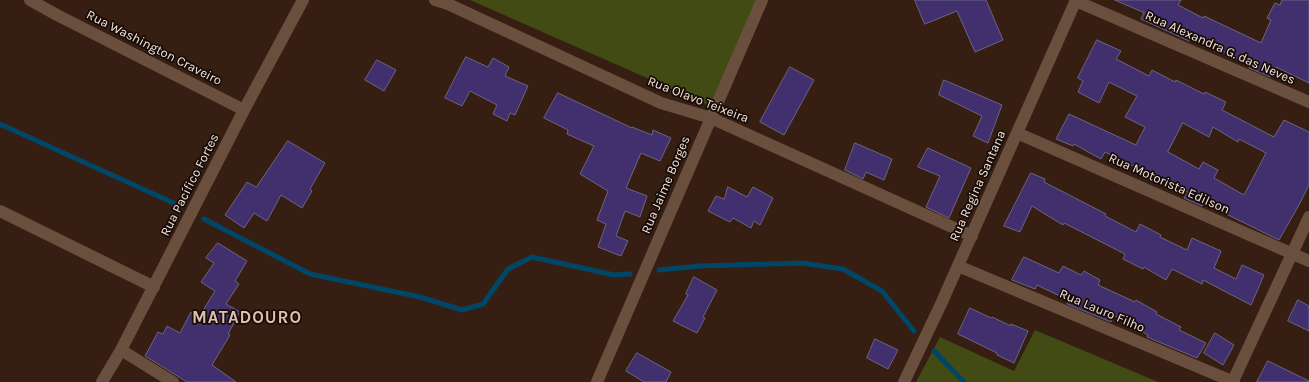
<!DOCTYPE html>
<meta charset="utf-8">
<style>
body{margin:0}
canvas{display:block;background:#361e12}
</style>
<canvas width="1309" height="382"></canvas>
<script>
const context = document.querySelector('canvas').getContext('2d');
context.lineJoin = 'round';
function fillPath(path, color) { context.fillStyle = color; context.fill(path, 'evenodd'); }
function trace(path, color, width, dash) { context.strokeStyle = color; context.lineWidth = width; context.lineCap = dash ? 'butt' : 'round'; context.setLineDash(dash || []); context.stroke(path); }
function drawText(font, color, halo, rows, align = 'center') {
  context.font = font + ' Karla,sans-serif'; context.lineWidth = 3.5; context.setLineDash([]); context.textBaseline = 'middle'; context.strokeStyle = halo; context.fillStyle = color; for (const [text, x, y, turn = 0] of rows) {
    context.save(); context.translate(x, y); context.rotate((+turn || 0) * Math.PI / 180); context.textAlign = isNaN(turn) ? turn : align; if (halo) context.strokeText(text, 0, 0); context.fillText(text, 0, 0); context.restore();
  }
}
const green = new Path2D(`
 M470,0H756L715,108Z
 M1035,330L1158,382H916L940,337L1014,371Z`);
const stream = new Path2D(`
 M0,124L180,206
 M204,219L310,274L420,297L462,310L483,304L508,269L532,257L614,275L630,274
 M659,270L700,266L802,263L843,269L882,291L914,331
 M934,351L964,382`);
const building = new Path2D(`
 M915,0H986L1003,40L975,52L957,11L925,24Z
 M1115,0H1181L1178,5L1203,18L1204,16L1261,43L1271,20L1267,18L1275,3L1280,5L1282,0H1309V83L1276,67L1271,77L1268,76L1249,68L1250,65L1222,51L1191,38L1189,41L1141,19L1144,13Z
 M1097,40L1121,51L1116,59L1149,76L1152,70L1175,82L1176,80L1204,94L1205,92L1226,102L1222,110L1274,137L1284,120L1309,132V185L1300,203L1279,240L1204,203L1202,206L1184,198L1188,192L1150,173L1148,178L1133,171L1135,167L1105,152L1101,159L1074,144L1073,146L1056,139L1069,114L1136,145L1145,127L1125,117L1137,96L1109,82L1099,103L1078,92L1083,81L1078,78ZM1183,123L1209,137L1213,127L1238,142L1239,139L1266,153L1244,195L1214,178L1218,170L1203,162L1199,169L1168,152Z
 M466,57L488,67L493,58L509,67L505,76L528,86L515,115L510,113L507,121L493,114L497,105L470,91L462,106L445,98Z
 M377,60L396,70L384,91L365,80Z
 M790,67L814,80L784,135L760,122Z
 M944,80L1002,105L988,143L973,136L982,116L939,95Z
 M558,93L632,128V127L652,135L653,130L671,138L660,161L641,153L626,188L647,196L640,217L625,211L616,236L628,241L621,256L598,247L606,224L597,220L608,191L580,174L594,146L567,134L568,130L544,118Z
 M288,141L325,163L310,189L312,191L302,208L281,195L267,221L254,213L244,228L225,215L247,182L256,187Z
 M855,143L892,159L884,180L866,172L863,179L845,170Z
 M928,148L971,168L949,218L926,207L940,176L918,167Z
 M1031,173L1045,179L1044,182L1106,214L1105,216L1136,232L1140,224L1161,235L1160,237L1187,250L1192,238L1221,251L1214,268L1236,279L1242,265L1264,275L1251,305L1203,280L1202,284L1172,269L1166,280L1144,267L1143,269L1123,259L1125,254L1064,223L1063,225L1032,206L1020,232L1004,226Z
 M728,187L747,197L753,187L773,198L760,225L754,221L751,228L733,218L730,222L708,211L716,196L724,199Z
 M218,243L247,261L235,281L239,284L226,304L240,312L228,334L230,335L212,365L236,382H187L145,356L158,332L163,334L167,326L180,333L191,312L199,317L215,291L201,282L214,263L206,258Z
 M1024,257L1059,273L1063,266L1081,275L1084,271L1100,280L1098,285L1135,302L1136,300L1157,312L1156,314L1181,327L1179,330L1206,343L1197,358L1147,337L1148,335L1114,315L1111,322L1067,304L1068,300L1037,285L1035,289L1012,280Z
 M694,277L717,290L703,317L705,318L697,333L673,321L688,295L686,294Z
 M1298,300L1309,306V331L1288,321Z
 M970,308L991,318L992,317L1011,326V324L1028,331L1014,363L997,355V353L958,334Z
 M1215,333L1234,345L1223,365L1204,353Z
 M875,339L898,350L888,369L867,358Z
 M637,353L671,372L666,382H644L626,371Z
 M1268,361L1309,381V382H1257Z`);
const minor = new Path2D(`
 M30,0L57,15L244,110
 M435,0L448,4L661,103L711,118L972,236
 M1076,1L1309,102
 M1017,133L1309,261
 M0,211L154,287
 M958,266L1234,382
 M121,350L173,382
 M1233,381L1309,217
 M102,382L121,350L244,110L303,0
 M597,382L762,0
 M904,382L941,304L1076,0`);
const streetNames = [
 ["Rua Washington Craveiro",154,48,27],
 ["Rua Alexandra G. das Neves",1220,48,24],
 ["Rua Olavo Teixeira",698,100,21],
 ["Rua Motorista Edilson",1169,184,24],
 ["Rua Pacífico Fortes",190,185,-63],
 ["Rua Jaime Borges",666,185,-67],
 ["Rua Regina Santana",978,186,-66],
 ["Rua Lauro Filho",1102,311,23]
];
const districtNames = [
 ["MATADOURO",247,318]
];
fillPath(green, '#414b13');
trace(stream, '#004667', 5);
fillPath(building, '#41306d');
trace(building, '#6a6581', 1);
trace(minor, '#6b4f3e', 12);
drawText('13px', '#f4e3db', '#160b06', streetNames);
context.letterSpacing = '1px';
drawText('bold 17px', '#e1bfb0', '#160b06', districtNames);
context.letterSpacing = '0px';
</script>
